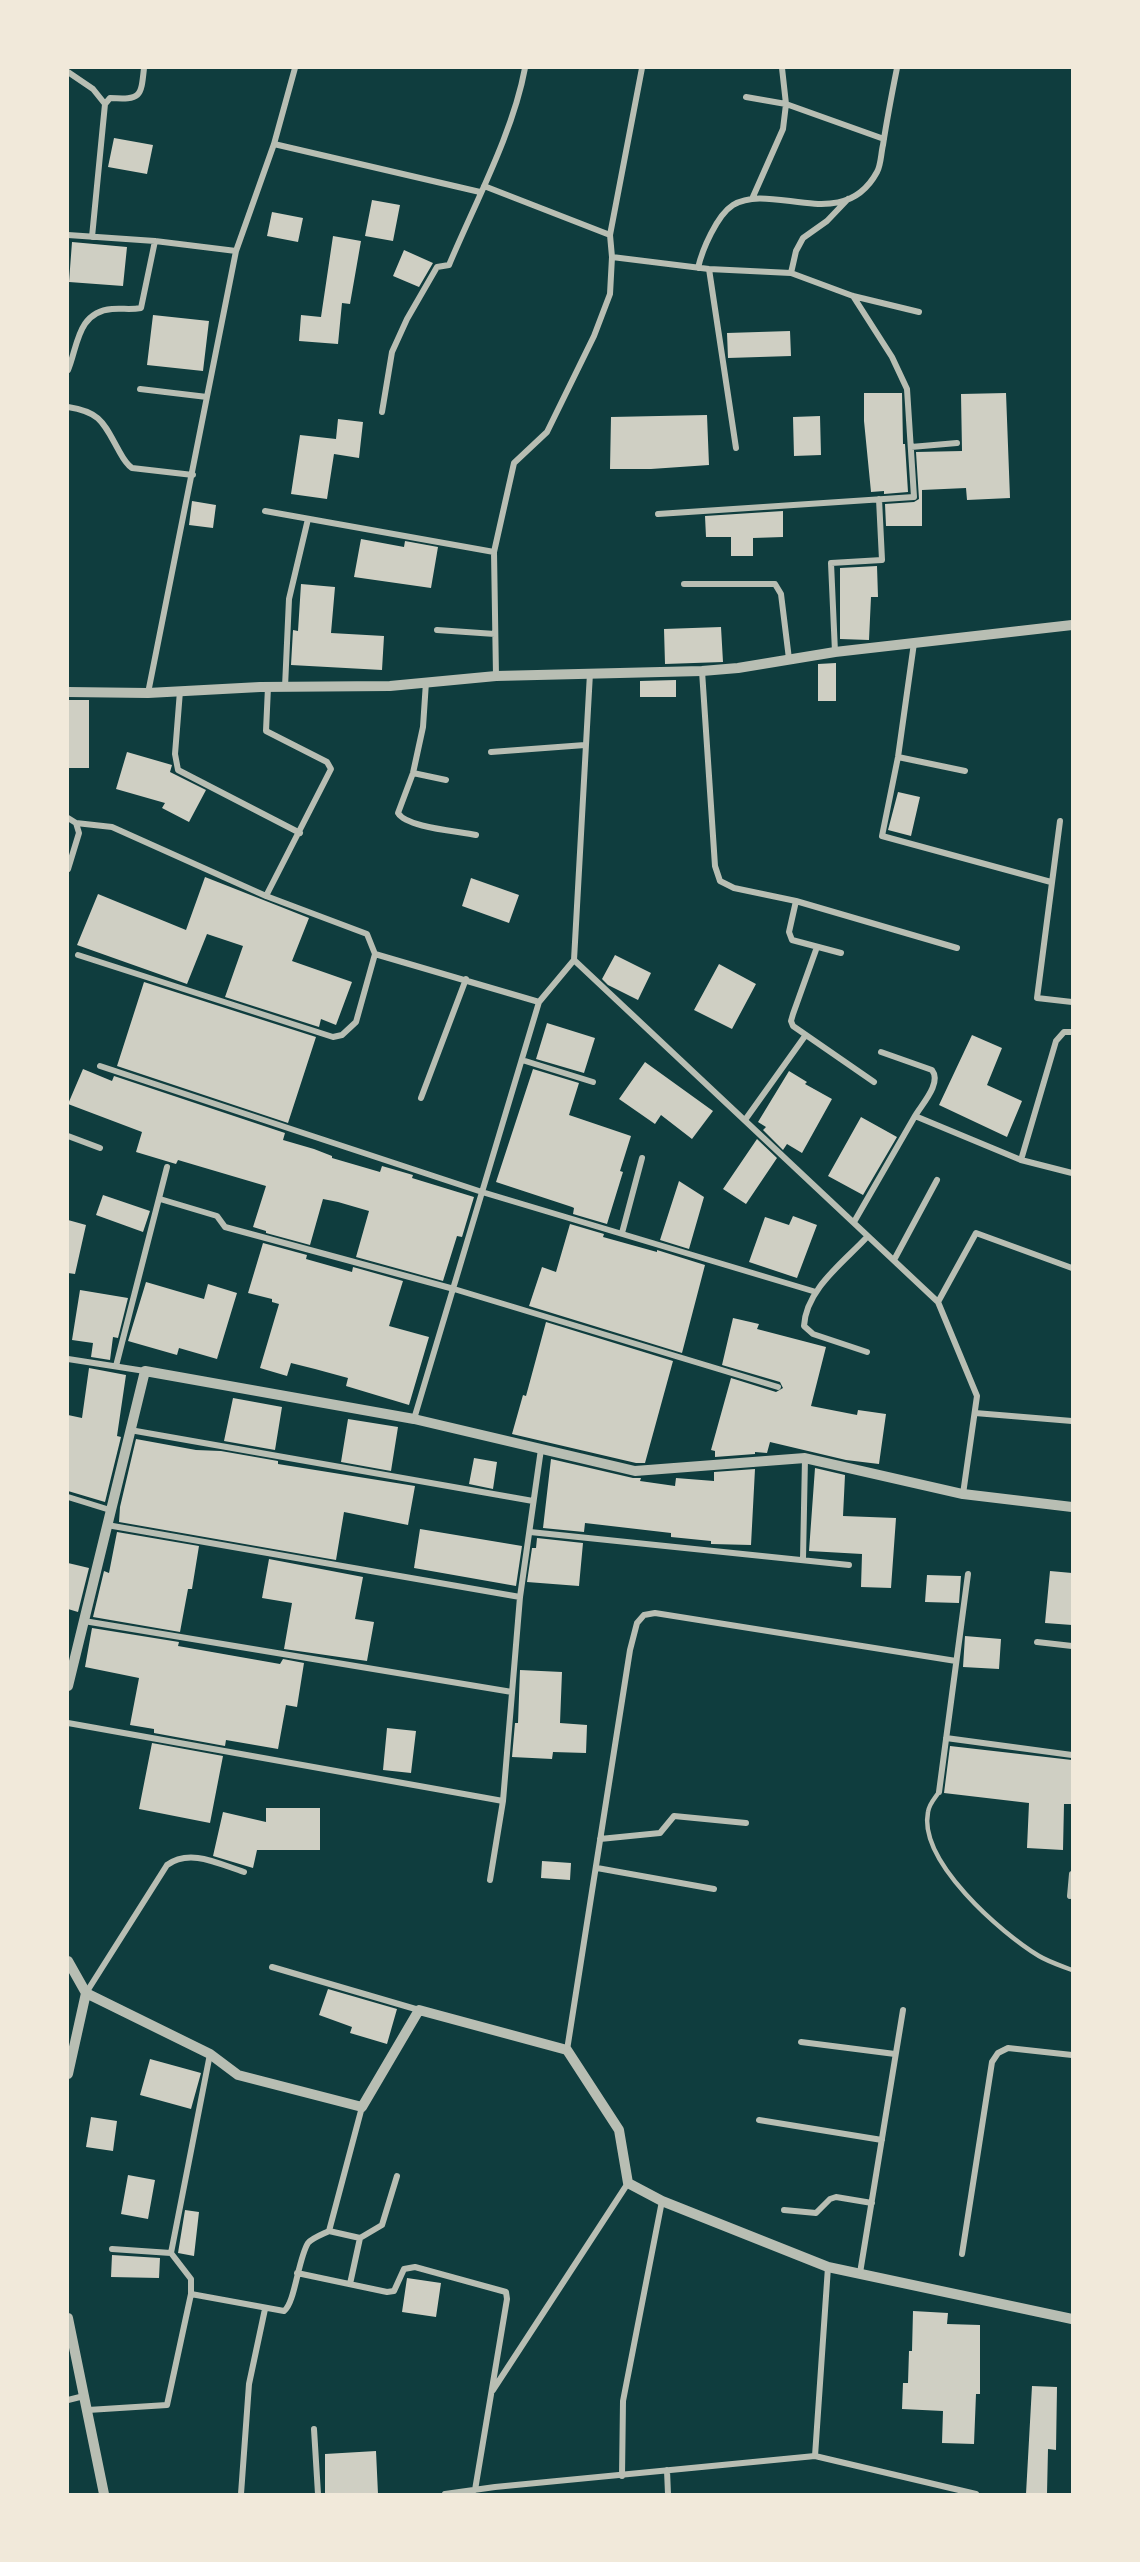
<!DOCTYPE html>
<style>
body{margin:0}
#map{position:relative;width:1140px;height:2562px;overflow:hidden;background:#0f3d3e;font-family:"Sofia Sans Condensed",sans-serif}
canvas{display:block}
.frame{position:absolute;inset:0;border:69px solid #f1e9da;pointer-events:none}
</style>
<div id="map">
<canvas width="1140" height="2562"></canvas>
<div class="frame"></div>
</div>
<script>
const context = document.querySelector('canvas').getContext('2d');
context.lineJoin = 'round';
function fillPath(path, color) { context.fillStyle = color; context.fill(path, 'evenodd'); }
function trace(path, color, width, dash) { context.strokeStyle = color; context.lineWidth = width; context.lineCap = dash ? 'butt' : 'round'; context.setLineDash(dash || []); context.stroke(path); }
const building = new Path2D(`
 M114,138L153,145L147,174L108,167Z
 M372,200L400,205L393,241L365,236Z
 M272,212L303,218L298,242L267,236Z
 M333,236L361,241L350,304L342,303L338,344L299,341L301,315L321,317Z
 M72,242L127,247L123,286L69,282Z
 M404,250L433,263L419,287L393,276Z
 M153,315L209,321L203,371L147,365Z
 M790,331L791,356L728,358L727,333Z
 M864,393H902L903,444H905L908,492L884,494V491L871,492L864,421Z
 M1006,393L1010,498L967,500L966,488L922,490V526H886L885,504L914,502L919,499L916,452L962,451L961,394Z
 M707,415L709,465L651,469H610L611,417Z
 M820,416L821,455L794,456L793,417Z
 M338,419L363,422L359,458L334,454L327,499L291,494L300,435L336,439Z
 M192,501L216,505L213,528L189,525Z
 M783,511V537L753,538V556H731V537H706L705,516Z
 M361,539L404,547L405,541L438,547L431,588L354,577Z
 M877,566L878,597H871L869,640L840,639V568Z
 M301,584L335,587L331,633L384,636L382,670L291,665L293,630L298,631Z
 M721,627L723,662L665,664L664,629Z
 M836,663V701H818V664Z
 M676,680V697H640V681Z
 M69,700H89V768H69Z
 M127,752L172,765L170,772L206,790L189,822L162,808L165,803L116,789Z
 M898,792L920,797L911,836L888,830Z
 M205,877L309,918L292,961L352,982L336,1025L321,1019L319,1027L225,997L243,946L207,934L187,984L77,945L98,894L186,930Z
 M471,878L519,895L509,923L462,906Z
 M615,955L651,973L638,1000L608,985L602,979Z
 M719,964L756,984L732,1029L694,1010Z
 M144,982L316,1037L288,1123L117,1066Z
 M547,1023L595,1038L584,1073L536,1059Z
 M972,1035L1002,1048L987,1085L1022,1101L1007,1137L939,1105Z
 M645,1062L713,1111L692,1139L661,1115L655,1124L619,1099Z
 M83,1069L112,1081L114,1076L285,1133L283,1140L314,1149L332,1156V1158L380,1172L382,1166L413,1175L412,1178L474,1197L462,1237L457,1236L443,1281L356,1257L369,1211L338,1202L323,1199L310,1245L266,1233V1231L253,1227L266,1186L178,1160L176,1164L136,1152L142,1132L68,1104Z
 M533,1069L579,1083L569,1115L631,1136L620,1171L623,1172L607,1224L573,1214L574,1208L572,1207L496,1182Z
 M789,1071L807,1082L805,1084L832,1099L802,1153L787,1144L783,1150L763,1130L766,1127L758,1122Z
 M861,1117L897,1137L863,1195L828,1176Z
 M757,1139L777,1158L746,1204L723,1189Z
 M679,1181L704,1197L689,1249L660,1240Z
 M103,1195L150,1211L143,1232L96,1215Z
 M793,1216L817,1225L797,1278L749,1262L765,1217L789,1225Z
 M68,1220L86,1225L75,1274L68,1273Z
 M570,1224L604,1234L603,1237L657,1252V1250L705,1265L682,1353L529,1306L542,1267L556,1272Z
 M263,1243L307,1255L306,1259L352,1272L353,1267L403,1281L389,1326L429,1337L409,1405L346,1386L348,1378L315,1369L291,1363L287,1376L260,1368L279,1304L272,1302V1299L248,1293Z
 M146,1282L204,1299L208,1284L237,1293L217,1359L179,1348L177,1355L128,1341Z
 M80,1290L128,1298L118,1338L113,1337L110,1360L91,1357L93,1343L72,1340Z
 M733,1318L759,1324L757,1329L826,1347L811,1406L857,1415L858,1410L886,1414L879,1464L846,1460L770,1442L767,1453L755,1452V1454L715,1457V1451L711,1450L731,1378L776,1392L783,1388L780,1382L722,1365Z
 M546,1322L673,1361L645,1463H636L512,1434L523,1395L526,1396Z
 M89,1368L126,1375L117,1436L121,1437L105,1502L68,1491V1415L82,1418Z
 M233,1398L282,1407L275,1450L224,1441Z
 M348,1419L398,1427L391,1471L341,1462Z
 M136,1439L196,1450L221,1451L278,1461V1464L415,1486L408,1525L344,1512L336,1560L119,1522L120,1507Z
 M474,1458L497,1462L493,1489L469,1484Z
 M551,1459L633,1478H641L640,1481L675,1486L676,1478L714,1481V1472L755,1469L751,1545L711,1544V1541L671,1537V1533L585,1523L584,1532L543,1528Z
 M815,1468L845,1475L843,1516L896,1518L891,1588L861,1587L862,1554L809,1551Z
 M420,1529L522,1546L516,1586L414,1568Z
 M117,1532L199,1546L192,1589H188L180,1632L93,1617L104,1571L109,1573Z
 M537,1538L583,1543L579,1586L527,1582L532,1548H536Z
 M269,1559L363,1577L355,1619L374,1622L367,1661L284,1649L292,1603L262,1598Z
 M68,1563L89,1568L78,1612L68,1609Z
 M1050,1571L1072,1573V1625L1045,1623Z
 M927,1575L961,1576L959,1603L925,1602Z
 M92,1628L179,1642L178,1646L280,1664L283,1659L304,1663L297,1707L286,1705L278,1749L226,1740L225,1746L154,1733V1729L130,1725L139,1678L85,1667Z
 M965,1636L1001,1639L999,1669L963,1667Z
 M520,1670L562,1672L560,1723L587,1725L586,1753L553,1752L552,1759L512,1757L515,1723H518Z
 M387,1728L416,1731L411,1773L383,1770Z
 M152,1743L223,1756L210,1823L139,1809Z
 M950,1746L1072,1760V1804H1064L1063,1850L1027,1848L1029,1803L944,1793Z
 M266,1808H320V1850H257L253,1868L213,1856L223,1812L266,1822Z
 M542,1861L571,1863L570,1880L541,1878Z
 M328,1989L397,2009L387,2044L350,2033L352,2027L319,2015Z
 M150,2059L201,2073L191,2109L140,2095Z
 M91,2117L117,2121L113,2151L86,2147Z
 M128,2175L155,2180L148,2219L121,2214Z
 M185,2210L199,2212L194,2256L178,2253Z
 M112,2255L160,2258L159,2278L111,2277Z
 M407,2278L441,2283L436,2317L402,2312Z
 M913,2311L948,2313L947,2324L980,2325V2394H976L974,2444L942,2443L943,2411L902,2409L903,2383H908L909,2351H912Z
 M1032,2386L1057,2387L1056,2450L1048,2449L1047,2494H1026Z
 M376,2451L378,2494H325V2454Z`);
const service = new Path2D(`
 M939,1792C935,1798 929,1804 928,1812C918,1861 1001,1933 1039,1956C1049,1962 1062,1966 1072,1970`);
const minor = new Path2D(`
 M782,68L786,104L884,139
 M68,72L93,89L105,104
 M746,97L786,104L783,129L752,199
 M274,144L480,192
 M484,186L610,235
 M68,235L155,241L236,251
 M92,237L105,104L110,98C141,100 141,97 144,68
 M612,257L709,269L791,273L853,296L919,312
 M698,268C702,250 717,215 733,205C772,181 843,235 877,172C881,165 881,153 883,145C887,119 892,93 897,68
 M709,269L736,448
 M791,273L796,251L803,238L827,221L848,199
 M68,370C78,346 77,312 112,309C122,308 130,310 141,308L155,241
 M140,389L207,397
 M68,407C100,412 103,422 118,449C122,456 125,463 132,468L193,475
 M382,412L392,352L407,319L437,267L449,265C475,203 513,133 525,68
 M911,447L957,443
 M265,511L494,552
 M658,514L914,497L907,389L892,357L853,296
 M684,584H775L781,594L789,659
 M437,630L495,634
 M914,643L898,757L882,836L1051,882
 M835,652L831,563L882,560L879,499
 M702,671L715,866L720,881L734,888L796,901L957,948
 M590,673L574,960L938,1302L977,1396L963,1494
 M496,676L494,552L514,463L547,432L594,336L610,294L612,257L610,235L642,68
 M426,682L423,727L413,773L398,813C407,828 459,831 476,835
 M285,687L289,599L308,519
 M180,691L175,754L178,770L300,833
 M148,693L236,251L274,144L295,68
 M491,752L585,745
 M898,757L965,771
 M413,773L446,780
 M68,818L76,823L79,833L68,869
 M1060,821L1037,998L1072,1002
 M76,823L112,827L266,896L367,934L375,954L539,1002
 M266,896L331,769L327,762L266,731L268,687
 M796,901L789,932L792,940L841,953
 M817,947L793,1014L791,1021L793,1026L874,1082
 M78,955L333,1037L342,1035L356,1022L375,954
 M881,1052L932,1070C942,1083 922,1104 915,1116
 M522,1060L593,1082
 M100,1066L482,1192L816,1292
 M421,1098L466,979
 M745,1120L805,1036
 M68,1136L100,1148
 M1021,1160L1056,1041L1064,1032H1072
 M160,1199L217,1216L225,1227L454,1289L778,1387
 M854,1222L915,1116L1021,1160L1072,1173
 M622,1233L642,1158
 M894,1260L937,1180
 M938,1302L976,1233L1072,1268
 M867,1352L813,1334L804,1326C806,1289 844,1262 867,1237
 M68,1359L145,1371
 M116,1366L167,1167
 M975,1413L1072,1421
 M414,1419L539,1002L574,960
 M130,1430L533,1501
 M68,1497L110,1510
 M107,1525L520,1597
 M530,1532L849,1565
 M803,1559L805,1458
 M84,1621L512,1692
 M1037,1642L1072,1646
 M68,1723L503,1801
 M946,1738L1072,1755
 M939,1792L968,1574
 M600,1839L660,1833L674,1816L746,1823
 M597,1868L714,1889
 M490,1880L503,1801L520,1597L541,1449
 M1070,1896L1072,1874
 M272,1967L419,2010
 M86,1993L167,1865C190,1848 219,1864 244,1872
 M801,2042L895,2054
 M567,2050L630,1650L637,1623L644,1615L655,1613L956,1661
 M759,2120L882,2140
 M784,2210L816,2213L830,2199L836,2197L872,2203
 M329,2231L362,2107
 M112,2249L171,2253
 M962,2254L992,2062L998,2053L1008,2048L1072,2055
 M297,2273L387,2292L394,2291L404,2269L415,2267L506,2292L507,2299L475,2490
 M860,2273L903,2010
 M350,2284L360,2238
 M191,2294L284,2311C295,2303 298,2259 308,2243C312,2238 323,2234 329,2231L360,2238L382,2225L397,2176
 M493,2390L628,2183
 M68,2400L84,2396
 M88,2410L167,2405L191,2294V2279L171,2253L210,2054
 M314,2429L318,2494
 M815,2456L828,2267
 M667,2470L668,2494
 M622,2476L623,2401L662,2201
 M241,2494L249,2384L265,2309
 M445,2494L495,2487L815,2456L976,2494`);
const tertiary = new Path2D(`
 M68,692L148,693L260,687L390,686L496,676L702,671L738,668L835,652L1072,625
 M68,1686L145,1371L414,1419L635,1471L805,1458L963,1494L1072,1507
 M68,1961L86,1993L68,2074
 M86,1993L210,2054L238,2075L362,2107L419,2010L567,2050L619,2130L628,2183L662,2201L828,2267L1072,2319
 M68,2318L104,2494`);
fillPath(building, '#cfcfc3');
trace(service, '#b8beb3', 4.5);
trace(minor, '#b8beb3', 6);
trace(tertiary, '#b8beb3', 10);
</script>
